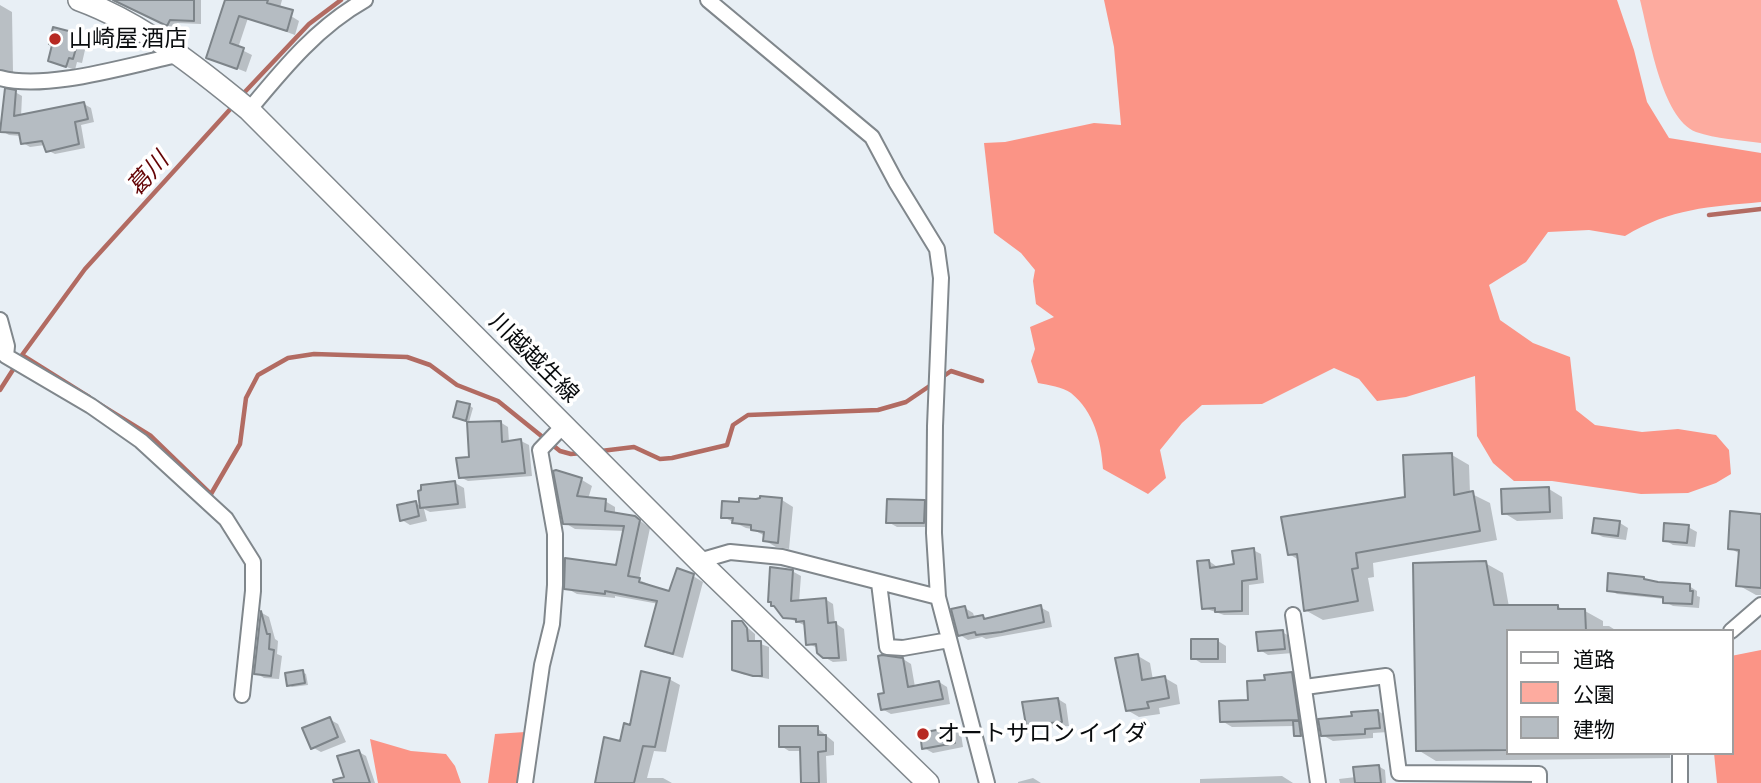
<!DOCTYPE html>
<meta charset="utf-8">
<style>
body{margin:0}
#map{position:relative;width:1761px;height:783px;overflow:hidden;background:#e8eff5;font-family:"Asap Condensed","Noto Sans JP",sans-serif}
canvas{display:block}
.legend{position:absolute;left:1506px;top:629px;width:228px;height:126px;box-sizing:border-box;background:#fff;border:2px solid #9d9e9f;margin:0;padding:9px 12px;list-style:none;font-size:21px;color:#090c0e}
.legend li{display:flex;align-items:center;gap:14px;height:35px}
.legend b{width:35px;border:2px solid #9d9e9f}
</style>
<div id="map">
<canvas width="1761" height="783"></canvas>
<ul class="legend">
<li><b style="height:9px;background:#fff"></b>道路</li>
<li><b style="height:19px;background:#fdab9f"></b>公園</li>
<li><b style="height:19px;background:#b5bcc2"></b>建物</li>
</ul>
</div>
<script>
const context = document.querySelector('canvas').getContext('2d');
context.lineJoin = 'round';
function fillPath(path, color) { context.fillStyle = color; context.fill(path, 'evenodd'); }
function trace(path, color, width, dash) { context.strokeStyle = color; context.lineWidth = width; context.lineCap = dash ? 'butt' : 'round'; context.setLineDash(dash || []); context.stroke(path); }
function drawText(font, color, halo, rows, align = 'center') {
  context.font = font + ' "Asap Condensed","Noto Sans JP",sans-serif'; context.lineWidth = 7; context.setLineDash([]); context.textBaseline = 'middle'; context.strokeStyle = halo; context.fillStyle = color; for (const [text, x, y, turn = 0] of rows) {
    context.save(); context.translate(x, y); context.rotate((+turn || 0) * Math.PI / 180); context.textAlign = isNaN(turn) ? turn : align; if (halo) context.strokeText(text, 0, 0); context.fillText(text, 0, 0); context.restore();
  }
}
const green = new Path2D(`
 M1640,0H1761V143C1740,140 1716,139 1696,132C1661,118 1649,34 1640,0Z`);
const forest = new Path2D(`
 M1104,0H1617L1634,50L1647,102L1669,138L1761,153V202C1709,207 1671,208 1625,236L1589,230L1548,232L1526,262L1489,285L1500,320L1533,343L1570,357L1576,410L1595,425L1642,432L1678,429L1716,435L1729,450L1731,474L1716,483L1688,493L1641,494L1552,481H1514L1493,463L1477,436L1475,376L1406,397L1377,401L1359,379L1334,368L1262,404L1202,405L1182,423L1160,450L1166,478L1148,494L1103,469C1101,440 1094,412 1071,393C1063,387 1048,385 1038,383L1031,361L1035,349L1030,327L1054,317L1036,304L1033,281L1035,270L1021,253L994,233L984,143L1005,142L1094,123L1121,125L1114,47Z
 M1761,650V783H1717L1714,753H1731V656Z
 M525,732L518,783H488L495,734Z
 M370,739L411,751L446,754L455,766L461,783H378Z`);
const shadow = new Path2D(`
 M129,0H201V24L177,23L174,29L134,9Z
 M242,0H282L279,11Z
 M0,5L12,12L13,72H0Z
 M222,14L291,16L299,21L295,35L248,18L238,48L252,55L246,72L208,57Z
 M79,36L87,41L82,63L77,62L75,70L50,61Z
 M15,92L22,96L21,117L84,104L91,108L94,122L81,125L85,148L55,154L47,150L45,145L30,147L23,143L21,136L9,135L2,131Z
 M470,406L473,408L469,422L458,418Z
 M500,422L508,427L509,442L521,441L529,445L532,476L468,481L460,477L470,458Z
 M1452,455L1469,465L1470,493L1490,503L1497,540L1373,563L1374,577L1368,578L1374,611L1323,620L1305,610L1299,560L1289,554L1407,498Z
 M556,473L582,480L592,486L588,499L605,501L615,507V514L635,517L650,528L639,580L670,593L693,576L703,582L683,658L658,651L647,645L659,604L615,596V598L577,594L566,588L618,567L625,531L575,529L565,523Z
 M455,483L464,488L466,508L430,512L424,509L427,521L410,525L402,520L415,503L421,506Z
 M1549,489L1562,497L1563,519L1517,521L1504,513Z
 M782,500L793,507L789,549L776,547L764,540L765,536L752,529L746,528L723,517Z
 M924,501L933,506V527H897L888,522Z
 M1761,516V595H1756L1738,585L1740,554L1730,548Z
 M1620,523L1628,528L1626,540L1603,537L1594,533Z
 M1688,527L1697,532L1695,547L1673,545L1665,540Z
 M1253,550L1261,554L1264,583L1249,585V615H1224L1204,608L1209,561L1216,566V568L1235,566Z
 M1485,563L1503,573L1509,607L1557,606L1566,611H1585L1603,621V626H1609L1617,631H1507V753H1670V758L1436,761L1418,750Z
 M792,571L801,576L799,602L825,599L833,604L835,623L844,629L847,661L833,662L824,657L818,648L808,644L806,626L784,616Z
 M1644,579L1649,582L1689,586L1697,591V596L1700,597L1699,608L1673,606L1665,602V599L1617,594L1609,590Z
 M1040,607L1049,612L1052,627L986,639L982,637L968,640L960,635L965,608L973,613L975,619L982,617L987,620Z
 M262,613L269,617L275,639L278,641L277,654L282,656L279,679L264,678L256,673Z
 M741,622L755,634V642L769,647V679L742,674L734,669Z
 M1282,632L1291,637L1293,653L1268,655L1260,650Z
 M1218,641L1226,646V663H1201L1193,658Z
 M1138,656L1150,663L1153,680L1165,678L1177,685L1180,704L1159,708L1160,714L1139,717L1127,710Z
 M903,659L911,664L915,687L939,682L947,687L950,704L891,714L882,709L886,694Z
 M302,672L306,674L308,685L292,687L289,685Z
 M1291,674L1302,680L1304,737L1295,735V726L1232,727L1222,721L1250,702L1267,682Z
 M669,679L680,685L666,752L654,751L647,778H663L672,783H596L631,727Z
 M1058,699L1066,704L1069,726L1036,729L1027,724Z
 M1378,711L1386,716L1388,732L1373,733V738L1333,741L1324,736L1354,718Z
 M329,719L338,724L346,742L321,752L312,747Z
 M817,728L834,742V755L826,756L827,783H802V751H789L781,746Z
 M953,729L961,734L963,747L933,753L924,748Z
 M359,752L366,756L375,783H346Z
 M1378,766L1385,770L1386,783H1340L1339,779L1356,777Z
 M1282,776L1293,783H1200V779Z
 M1033,778L1041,783H1018V782Z`);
const stream = new Path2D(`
 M241,96L309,24L341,0
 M1709,215L1761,209
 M22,355L89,397
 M22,355L85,269L234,105
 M941,378L951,371L982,381
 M0,390L16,365
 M96,402L151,436L211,494L240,444L246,398L258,375L288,358L314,354L407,357L430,365L457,385L498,401L560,451L571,454L582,453
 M601,451L634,447L660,459L672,458L727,445L733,425L748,415L878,410L906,402L934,383`);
const building = new Path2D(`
 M113,0H194V21L170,20L167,26Z
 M225,0H268L267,3L293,10L287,31L239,16L230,43L244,48L237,69L206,58Z
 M53,27L80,34L73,59L69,58L66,67L48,61L52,45L49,44Z
 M5,88L16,90L14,116L84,102L88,119L75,122L79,144L46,152L42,141L21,144L19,133L0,132Z
 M457,401L470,404L466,421L453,417Z
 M501,421L502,442L521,439L525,473L459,478L456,458L469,457L467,422Z
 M1452,453L1454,495L1473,491L1480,531L1356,553L1358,568L1352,569L1358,601L1304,611L1297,554L1288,555L1281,517L1405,497L1403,455Z
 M556,470L582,478L577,496L606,499L605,511L635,516L640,520L628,576L640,578L639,582L669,591L677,568L694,574L673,654L645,646L657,601L605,591V594L564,589L565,558L616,565L624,526L563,524L553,471Z
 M455,481L458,504L420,508L418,491L421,490V485Z
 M1549,487L1550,512L1502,514L1501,489Z
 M760,496L782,498L778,543L763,541L764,532L751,530V525L732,523L733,518H721L722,501L739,502V498L756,499L760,498Z
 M887,499L925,500L924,523H886Z
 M416,501L419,516L400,521L397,505Z
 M1730,511L1761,514V588L1736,586L1739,550L1728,549Z
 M1594,518L1620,521L1618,536L1592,533Z
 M1664,523L1689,525L1687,543L1663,541Z
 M1254,548L1257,579L1242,581V611L1215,612V608L1202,609L1197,561L1209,560L1210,568L1234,564L1232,551Z
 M1486,561L1494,605H1558V609H1585L1586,631H1507V750L1416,751L1413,563Z
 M770,567L793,570L791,601L826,598L828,623L836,622L839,658H823L817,653L816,644L806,645L804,621L796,622V619L783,618L774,606H771V602H768Z
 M1608,573L1644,577V579L1658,582L1690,584V591H1693L1692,604L1663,603V597L1607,591Z
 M1041,605L1044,622L1001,632L976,635L975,632L958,636L951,609L965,606L968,618L983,615L984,619Z
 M261,611L267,634H270L269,649L274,650L271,676L254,674Z
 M732,621H742L747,628L748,641H761L762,676H753L732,670Z
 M1283,630L1285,649L1258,651L1256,632Z
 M1191,639H1218V659H1191Z
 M1138,654L1142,680L1165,676L1169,698L1147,702L1149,708L1126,711L1115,658Z
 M882,655L903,658L908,687L939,681L943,699L881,710L878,694L884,693L878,656Z
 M303,670L305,683L287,686L285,673Z
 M641,671L670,678L655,747L643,746L634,783H595L604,737L620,741L624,723L630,725Z
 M1292,672L1299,720L1220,722L1219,701L1248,700L1247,681L1265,680L1264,675Z
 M1058,698L1062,722L1026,725L1022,702Z
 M1378,710L1380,728L1365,729V734L1321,736L1318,719L1352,716L1351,712Z
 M330,717L338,737L311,749L302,728Z
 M1293,721H1299L1301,736H1294Z
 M779,726H818V735H826V751L818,752L819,783H801L800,747H779Z
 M953,727L955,743L922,749L920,733Z
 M359,750L370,783H334L333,780L344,777L337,756Z
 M1379,765L1381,783H1355L1353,767Z`);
const street = new Path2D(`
 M708,0L872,137L896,182L937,249L941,278L935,426L934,533L938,597L987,783
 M0,78C47,91 129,65 178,55
 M249,110C283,69 317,27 365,0
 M0,320L7,346L6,356L91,406L141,441L226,519L253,562V591L242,695
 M699,561L730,552L782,557L938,597
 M879,583L887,647L903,648L949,640
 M1293,615L1318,783
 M1731,631L1761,605
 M1305,687L1386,676L1399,773L1539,774V783
 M1680,753V783
 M525,783L542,665L552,624L555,585V534L540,450L564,425`);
const secondary = new Path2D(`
 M79,0C142,23 198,68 249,110L699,561L928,783`);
const markers = [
 [55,39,7,"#b72922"],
 [923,734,7,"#b72922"]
];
const poiNames = [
 ["山崎屋 酒店",69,39],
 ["オートサロン イイダ",937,734]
];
const streetNames = [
 ["川越越生線",534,358,45]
];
const waterNames = [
 ["葛川",148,174,-48]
];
fillPath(green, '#fdab9f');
fillPath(forest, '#fb9486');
fillPath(shadow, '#0003');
trace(stream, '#b26b62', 4.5);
fillPath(building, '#b5bcc2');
trace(building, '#7d8489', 2);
trace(street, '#80878c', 18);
trace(secondary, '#80878c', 24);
trace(street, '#fff', 14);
trace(secondary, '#fff', 21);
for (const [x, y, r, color] of markers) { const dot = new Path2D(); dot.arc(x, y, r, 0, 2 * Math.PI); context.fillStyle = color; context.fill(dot); trace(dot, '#fff', 2.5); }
drawText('23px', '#090c0e', '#fff', poiNames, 'left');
drawText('23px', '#090c0e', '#fff', streetNames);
drawText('italic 24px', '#640405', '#fff', waterNames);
</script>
